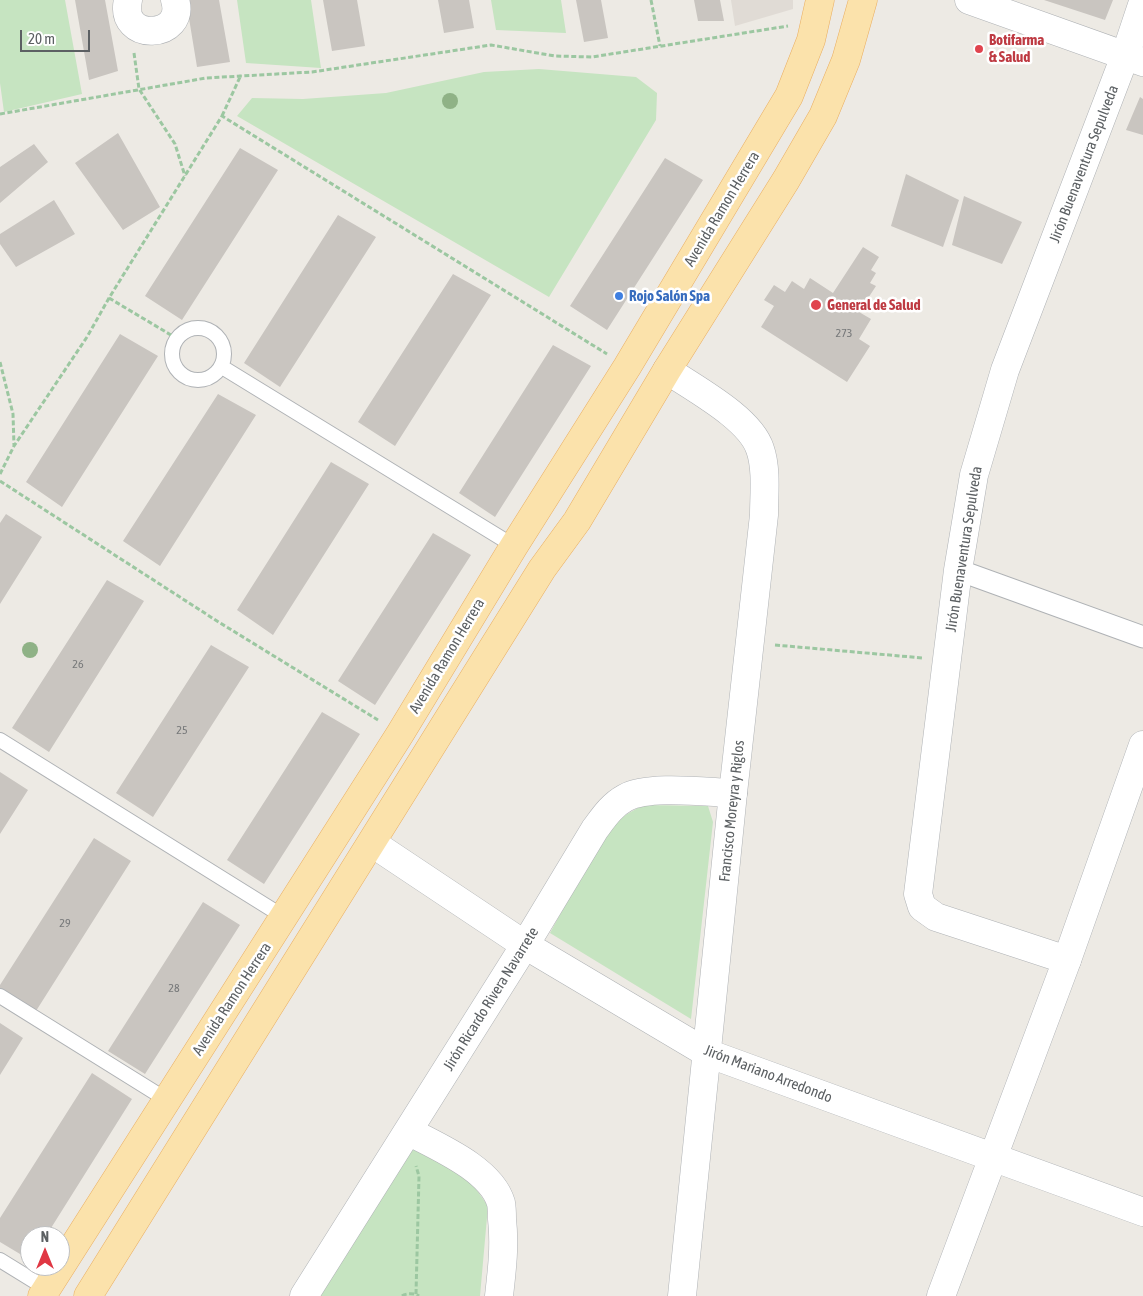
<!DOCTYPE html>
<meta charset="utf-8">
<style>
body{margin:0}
#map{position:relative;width:1143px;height:1296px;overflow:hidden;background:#edeae4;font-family:"Asap Condensed",sans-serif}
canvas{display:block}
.north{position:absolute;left:20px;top:1226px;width:50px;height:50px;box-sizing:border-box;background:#fff;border:1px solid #bebfc1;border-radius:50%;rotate:0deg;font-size:14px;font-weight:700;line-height:20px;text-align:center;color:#5c6063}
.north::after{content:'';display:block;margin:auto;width:18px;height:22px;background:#e03743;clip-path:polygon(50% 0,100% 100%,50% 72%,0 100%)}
.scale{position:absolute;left:20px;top:30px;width:70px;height:22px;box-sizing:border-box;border:2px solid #5c6063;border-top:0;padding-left:6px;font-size:15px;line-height:18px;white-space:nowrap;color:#5c6063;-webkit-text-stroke:4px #fff;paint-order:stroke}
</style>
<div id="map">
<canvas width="1143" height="1296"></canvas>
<div class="north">N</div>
<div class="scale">20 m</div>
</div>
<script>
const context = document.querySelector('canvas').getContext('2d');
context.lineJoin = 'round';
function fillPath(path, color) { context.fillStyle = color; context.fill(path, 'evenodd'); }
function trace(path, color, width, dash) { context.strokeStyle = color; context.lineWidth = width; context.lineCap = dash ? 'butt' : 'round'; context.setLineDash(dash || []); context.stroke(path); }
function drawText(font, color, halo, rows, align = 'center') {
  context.font = font + ' "Asap Condensed",sans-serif'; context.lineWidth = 5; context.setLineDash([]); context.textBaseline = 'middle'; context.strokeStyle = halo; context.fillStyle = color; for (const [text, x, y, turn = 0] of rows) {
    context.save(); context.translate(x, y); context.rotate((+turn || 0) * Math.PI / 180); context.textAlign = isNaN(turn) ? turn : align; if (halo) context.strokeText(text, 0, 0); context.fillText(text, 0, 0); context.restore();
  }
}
const education = new Path2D(`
 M731,0H793V9L735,26Z`);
const green = new Path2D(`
 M0,0H65L82,94L4,112L0,83Z
 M237,0H311L321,68L246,63Z
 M491,0H561L566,33L496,30Z
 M539,69L636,77L657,93L656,120L549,297L237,116L252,98L303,99L386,93L484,72Z
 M643,805L708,806L713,822L691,1019L550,933L592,855L615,821Z
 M410,1143L466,1175L488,1206L480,1296H316Z`);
const building = new Path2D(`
 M75,0H105L118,71L89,80Z
 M186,0H219L230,62L197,67Z
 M323,0H357L365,46L332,51Z
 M438,0H469L474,28L444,33Z
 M576,0H601L608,38L584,42Z
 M694,0H720L724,21H698Z
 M1044,0H1113L1105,20Z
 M1140,97L1143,99V135L1126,130Z
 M118,133L160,207L123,230L75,163Z
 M34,144L48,162L0,203V167Z
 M240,148L278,170L182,320L145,296Z
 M665,158L703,180L607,330L570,306Z
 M906,174L959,200L943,247L891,226Z
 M964,196L1022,222L1002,264L952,245Z
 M54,200L75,234L16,267L0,244V234Z
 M338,215L376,237L280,387L244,363Z
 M863,247L879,257L871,270L876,273L870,283L876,286L859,312L871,319L859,339L870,346L847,382L761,327L774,306L764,300L774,285L785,292L792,281L804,289L810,278L833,293Z
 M453,274L491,295L395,446L358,422Z
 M120,334L158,356L62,507L26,482Z
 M553,345L591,366L495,517L459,493Z
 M218,394L256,415L160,566L123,541Z
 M331,462L369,484L273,635L237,610Z
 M6,514L42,537L0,604V523Z
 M433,533L471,555L375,705L338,681Z
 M107,580L144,601L49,752L12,728Z
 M211,645L249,667L153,817L116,793Z
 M322,712L360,734L264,884L227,860Z
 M0,772L28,790L0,834Z
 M94,838L131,861L36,1011L0,988V985Z
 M203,902L240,925L145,1074L108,1051Z
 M0,1023L23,1038L0,1075Z
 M92,1073L132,1099L46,1236H30V1260L0,1242V1218Z`);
const path = new Path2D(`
 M651,0L660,46
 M134,53L139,89L175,144L185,176
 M0,114L206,78L312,72L491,45L555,56L592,57L788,26
 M222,116L241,75
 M109,298L176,338
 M0,362L13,414L14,446
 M0,474L14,446L87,337L109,298L222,116L607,354
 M0,481L217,621L378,720
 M775,645L923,658
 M416,1294L419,1176L416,1166
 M402,1296C406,1293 415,1293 419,1296`);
const service = new Path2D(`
 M172 354a26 26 0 1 1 52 0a26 26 0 1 1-52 0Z
 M222,367L514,546
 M0,740L284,917
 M0,996L167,1100
 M0,1260L47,1289`);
const pedestrian = new Path2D(`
 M958,570L1143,637`);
const minor = new Path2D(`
 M128,0C118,43 187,39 175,0
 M969,0L1143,62
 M1067,960L936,917L922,907L918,894L958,570L974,475L1005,370L1125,56L1143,2
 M408,1131C438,1147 491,1169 501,1203C502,1208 502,1214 502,1219C505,1245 502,1270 499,1296
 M304,1296L525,945L595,829C604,817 612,805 625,798C648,785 705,792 733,793`);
const tertiary = new Path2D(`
 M667,370C695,389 750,418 760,449C767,469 764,495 764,515L733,793L682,1296
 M372,843L525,945L707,1053L1143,1212
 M941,1296L1067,960L1143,745`);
const primary = new Path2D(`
 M42,1296L400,734L514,546L627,367L789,96L811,40L820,0
 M88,1296L542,569L577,521L667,370L786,180L823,116L846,60L863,0`);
const trees = [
 [450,101],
 [30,650]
];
const markers = [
 [979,49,5,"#e0444e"],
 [619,296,5,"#3f7fe0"],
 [816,305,6,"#e0444e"]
];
const numberNames = [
 ["273",844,333],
 ["26",78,664],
 ["25",182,730],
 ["29",65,923],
 ["28",174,988]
];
const healthNames = [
 ["Botifarma",989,40],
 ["& Salud",989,57],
 ["General de Salud",827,305]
];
const streetNames = [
 ["Jirón Buenaventura Sepulveda",1084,164,-69],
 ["Avenida Ramon Herrera",722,209,-59],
 ["Jirón Buenaventura Sepulveda",964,549,-81],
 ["Avenida Ramon Herrera",447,656,-59],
 ["Francisco Moreyra y Riglos",732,811,-84],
 ["Avenida Ramon Herrera",232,999,-57],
 ["Jirón Ricardo Rivera Navarrete",491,999,-58],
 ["Jirón Mariano Arredondo",768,1074,21]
];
const shopNames = [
 ["Rojo Salón Spa",629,296]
];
fillPath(education, '#e0dbd5');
fillPath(green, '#c6e4c1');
fillPath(building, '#c9c5c0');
trace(service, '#afb2b5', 16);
trace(pedestrian, '#afb2b5', 23);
trace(minor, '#afb2b5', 29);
trace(tertiary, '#afb2b5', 29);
trace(primary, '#eaae60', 29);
trace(path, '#9cc7a1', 3, [5, 2.5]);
trace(service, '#fff', 14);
trace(pedestrian, '#fff', 21);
trace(minor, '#fff', 28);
trace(tertiary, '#fff', 28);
trace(primary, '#fbe2ab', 28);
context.fillStyle = '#8fb286';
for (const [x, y] of trees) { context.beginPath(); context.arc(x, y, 8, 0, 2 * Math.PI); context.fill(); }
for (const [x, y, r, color] of markers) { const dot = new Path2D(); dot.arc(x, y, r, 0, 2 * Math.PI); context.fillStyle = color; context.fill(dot); trace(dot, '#fff', 2); }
drawText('12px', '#77797a', null, numberNames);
drawText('bold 15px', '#be3a42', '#fff', healthNames, 'left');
drawText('15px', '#5c6063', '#fff', streetNames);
drawText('bold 15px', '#366cbe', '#fff', shopNames, 'left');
</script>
